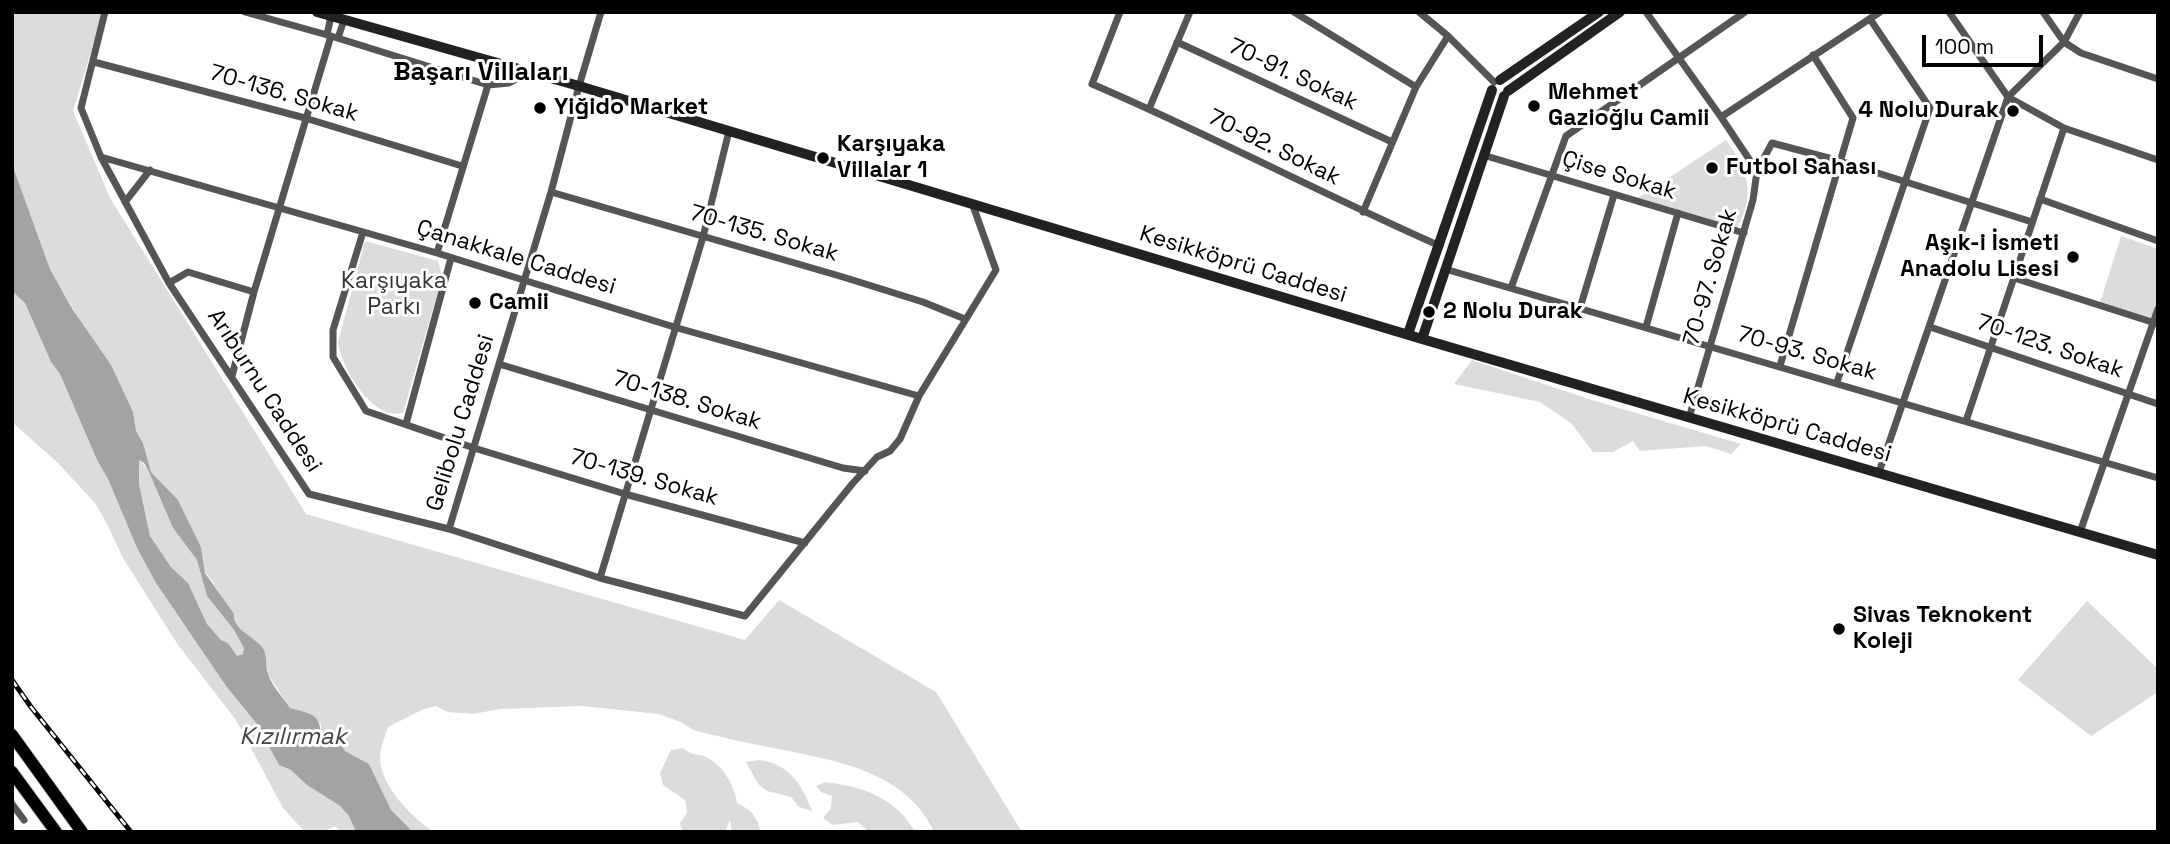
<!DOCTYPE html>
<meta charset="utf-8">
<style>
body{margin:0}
#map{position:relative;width:2170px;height:844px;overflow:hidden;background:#fff;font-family:"Space Grotesk",sans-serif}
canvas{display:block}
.frame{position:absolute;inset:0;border:14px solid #000;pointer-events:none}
.scale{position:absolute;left:1922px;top:35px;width:121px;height:32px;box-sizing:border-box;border:4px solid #000;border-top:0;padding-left:9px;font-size:21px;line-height:24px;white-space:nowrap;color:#000;-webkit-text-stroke:5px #fff;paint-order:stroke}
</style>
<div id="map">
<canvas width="2170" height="844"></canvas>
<div class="frame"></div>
<div class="scale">100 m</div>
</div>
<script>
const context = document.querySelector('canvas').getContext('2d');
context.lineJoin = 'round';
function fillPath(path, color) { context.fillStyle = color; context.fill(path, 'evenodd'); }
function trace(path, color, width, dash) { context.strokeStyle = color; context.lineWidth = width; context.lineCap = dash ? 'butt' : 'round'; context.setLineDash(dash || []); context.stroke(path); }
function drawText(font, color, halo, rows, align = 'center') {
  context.font = font + ' "Space Grotesk",sans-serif'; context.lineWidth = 6; context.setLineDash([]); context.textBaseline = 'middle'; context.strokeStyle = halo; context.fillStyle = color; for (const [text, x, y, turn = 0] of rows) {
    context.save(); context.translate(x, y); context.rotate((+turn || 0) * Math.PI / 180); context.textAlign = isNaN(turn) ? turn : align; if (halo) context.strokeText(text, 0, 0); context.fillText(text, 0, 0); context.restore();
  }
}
const green = new Path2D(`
 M12,12H103L73,111L110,198L306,514L745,640L779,600L936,692L1022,832H934C906,770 832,760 773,748C746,743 720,737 693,730L683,723L659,714L582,706L500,709L473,714L448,712L436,706L424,709L388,727C385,737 380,748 380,759C381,786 412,818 434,832H413L391,811L369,764L321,738V725L309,713L290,708L268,674L265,654L238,628L213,582L205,572L201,547L178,500L151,472L143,443L136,431L133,412L50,269L12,164Z
 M1726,140C1748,170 1756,193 1737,228L1638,198Z
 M2121,236L2158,249V302L2152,320L2100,303Z
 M365,241L438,261L442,277L403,413C372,421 341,367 338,342Z
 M12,291L25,303L51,362L60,374L97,460L108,479L137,548L156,583L226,686L256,723L279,765L291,770L307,785L340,806L349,816L356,832H341L335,826L327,830L328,832H305L283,808L236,720L178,645L123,558L107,524L95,503L58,463L12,422Z
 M1472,360L1592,400L1741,444L1731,454L1706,446L1640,451L1633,441L1613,452H1593L1571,423L1540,402L1454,384Z
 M139,459L149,472L173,528L197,560L207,596L234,630L244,648L243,654L237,657L228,643L221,640L207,624L188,583L171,567L150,536L139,484Z
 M2087,601L2158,669V692L2091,736L2018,680Z
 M683,748C695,758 698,752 708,758C723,766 735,786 737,803C750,809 756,815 760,829L758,832H732L730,820L725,832H683L680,823L687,813L685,800L663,785L660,773L671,750Z
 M759,760C788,763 803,785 812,811L799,807L791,797L767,791L758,784L746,762Z
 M825,782C861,786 897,798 915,832H869L858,822L833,825L823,818L831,808L832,796L821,792L816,786Z`);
const water = new Path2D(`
 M12,164L50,269L73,310L111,365L133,412L136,431L143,443L151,472L178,500L201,547L205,573L234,614C232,629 253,636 262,647C268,655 265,665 268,674C272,686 283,697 290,708C311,714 321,713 321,738L326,741L332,738L338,741L345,751L369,764L391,810L413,832H356L349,816L340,806L307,785L291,770L279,765L256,723L226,686L156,583L137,548L108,479L97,460L60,374L51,362L25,303L12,291ZM139,460L144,463L149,472L173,528L197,560L207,596L234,630L244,648L243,654L237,656L228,643L221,640L207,624L188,583L171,567L150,536L139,484Z`);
const street = new Path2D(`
 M105,12L81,108L101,157L169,283L309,494L449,529L600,578L745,616L853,483L877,457L890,451L900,439L919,396L996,270L972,203
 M245,12L331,36L488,85
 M1120,12L1092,84C1209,134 1322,194 1440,246
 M1294,12L1416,87
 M1419,12L1448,36L1494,82
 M1646,12L1721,117L1757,171L1753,200L1689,418
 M1949,12L2008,97L2064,128L2158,160
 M2043,12L2064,42L2081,53L2158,79
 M327,35L331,16
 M338,38L344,20
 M1177,42L1392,142
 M94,62L305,118L462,166
 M1149,109L1190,12
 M1721,117L1880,12
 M1483,155L1744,233
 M101,157L437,253L674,327L919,396
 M1757,171L1772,143L1840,161L2032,222
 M551,192L843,277L923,302L965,319
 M2040,199L2158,241
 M125,202L150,170
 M1363,212L1416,87L1448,36
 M363,232L333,330V357L366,411L474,448L625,494L805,543
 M437,253L488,85L509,83L530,72
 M1445,269L2158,478
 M2014,278L2158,324
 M169,283L188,272L254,292
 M1511,288L1566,136L1745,12
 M1580,308L1614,195
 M1646,327L1678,213
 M1930,327L2158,404
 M499,364L843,468L865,471
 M1780,366L1853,118L1813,55
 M232,376L254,292L331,36
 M1837,382L1930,108L1870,19
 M1966,421L2064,128
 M406,424L451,258
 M1879,472L2008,97L2064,42L2080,12
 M449,529L551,192L579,86L601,12
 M2080,532L2158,309
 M600,578L703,237L729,131
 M12,804L24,820`);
const secondary = new Path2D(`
 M317,12L579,86L1422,339L2158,555
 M1500,80L1599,12
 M1508,91L1620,12
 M1408,334L1492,90
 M1422,339L1504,96`);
const highway = new Path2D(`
 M12,735L82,832
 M12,772L56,832`);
const rail = new Path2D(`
 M12,680L31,707L131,832`);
const markers = [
 [1534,106,7,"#000"],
 [540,108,7,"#000"],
 [2013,111,7,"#000"],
 [823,158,7,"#000"],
 [1712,168,7,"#000"],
 [2073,257,7,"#000"],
 [475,303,7,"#000"],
 [1429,312,7,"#000"],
 [1839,629,7,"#000"]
];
const streetNames = [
 ["70-91. Sokak",1293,75,25],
 ["70-136. Sokak",284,94,16],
 ["70-92. Sokak",1274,148,26],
 ["Çise Sokak",1619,176,17],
 ["70-135. Sokak",764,234,16],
 ["Çanakkale Caddesi",516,258,17],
 ["Kesikköprü Caddesi",1243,265,17],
 ["70-97. Sokak",1711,277,-74],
 ["70-123. Sokak",2050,347,19],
 ["70-93. Sokak",1807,354,16],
 ["Arıburnu Caddesi",264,391,57],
 ["70-138. Sokak",687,401,17],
 ["Gelibolu Caddesi",461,423,-73],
 ["Kesikköprü Caddesi",1787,426,16],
 ["70-139. Sokak",644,478,16]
];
const poiNames = [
 ["Mehmet",1548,93],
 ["Gazioğlu Camii",1548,119],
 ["Yiğido Market",554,108],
 ["4 Nolu Durak",1999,111,"right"],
 ["Karşıyaka",837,145],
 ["Villalar 1",837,171],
 ["Futbol Sahası",1726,168],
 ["Aşık-i İsmeti",2059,244,"right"],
 ["Anadolu Lisesi",2059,270,"right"],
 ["Camii",489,303],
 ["2 Nolu Durak",1443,312],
 ["Sivas Teknokent",1853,616],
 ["Koleji",1853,642]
];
const parkNames = [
 ["Karşıyaka",394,282],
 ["Parkı",394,308]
];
const waterNames = [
 ["Kızılırmak",293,737]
];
const quarterNames = [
 ["Başarı Villaları",481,73]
];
fillPath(green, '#dcdcdc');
fillPath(water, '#a3a3a3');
trace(highway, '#dbdbdb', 14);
trace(street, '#555', 7);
trace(secondary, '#222', 10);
trace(highway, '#000', 12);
trace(rail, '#000', 5);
trace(rail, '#fff', 2.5, [8]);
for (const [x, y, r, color] of markers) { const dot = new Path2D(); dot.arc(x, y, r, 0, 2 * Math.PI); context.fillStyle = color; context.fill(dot); trace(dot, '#fff', 2.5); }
drawText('23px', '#000', '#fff', streetNames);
drawText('bold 23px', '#000', '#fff', poiNames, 'left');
drawText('23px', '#333', '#fff', parkNames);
drawText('italic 24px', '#444', '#fff', waterNames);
drawText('bold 26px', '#000', '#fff', quarterNames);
</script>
